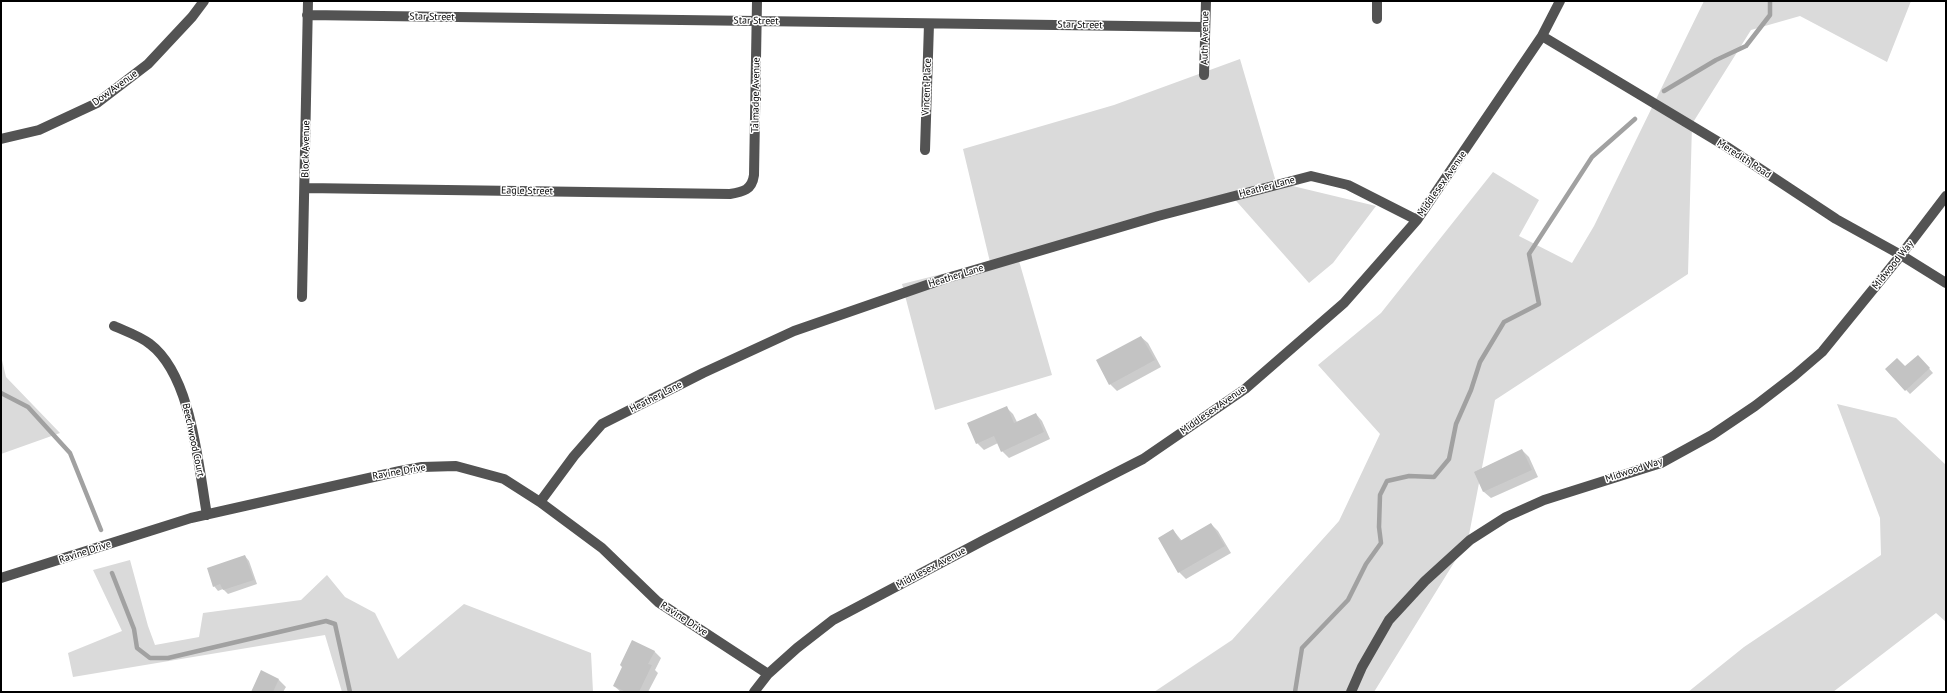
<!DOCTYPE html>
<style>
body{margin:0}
#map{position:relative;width:1947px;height:693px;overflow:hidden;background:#fff;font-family:"PT Sans",sans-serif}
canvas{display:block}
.frame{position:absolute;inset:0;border:2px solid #000;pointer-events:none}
</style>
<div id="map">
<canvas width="1947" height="693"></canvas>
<div class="frame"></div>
</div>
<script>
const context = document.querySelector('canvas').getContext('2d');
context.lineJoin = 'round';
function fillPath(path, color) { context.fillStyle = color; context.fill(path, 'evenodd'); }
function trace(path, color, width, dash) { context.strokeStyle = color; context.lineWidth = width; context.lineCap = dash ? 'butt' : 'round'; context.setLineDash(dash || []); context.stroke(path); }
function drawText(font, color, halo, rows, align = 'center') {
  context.font = font + ' "PT Sans",sans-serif'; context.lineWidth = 3; context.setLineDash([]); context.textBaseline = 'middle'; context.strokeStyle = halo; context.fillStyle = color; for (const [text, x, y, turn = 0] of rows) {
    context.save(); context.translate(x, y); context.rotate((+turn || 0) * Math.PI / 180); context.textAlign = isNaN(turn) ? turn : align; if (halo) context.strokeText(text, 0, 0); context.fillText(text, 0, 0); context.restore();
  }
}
const green = new Path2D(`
 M1704,1H1911L1887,62L1800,16L1751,30L1692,124L1688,274L1495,400L1468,540L1374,692H1154L1232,640L1339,521L1380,434L1318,365L1381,313L1493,172L1539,200L1519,236L1572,263L1594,226Z
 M1240,59L1276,182L1376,206L1333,263L1309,283L1230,194L1017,254L1052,375L935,410L902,284L990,262L963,149L1114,105Z
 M1,356L6,377L60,433L1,454Z
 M1837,404L1896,418L1946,465V622L1936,613L1833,692H1688L1744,647L1881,555L1880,518Z
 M130,560L148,626L155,645L199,637L203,613L301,600L327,575L345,597L375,613L398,659L464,604L591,653L593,692H342L325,635L73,677L68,653L122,631L93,570Z`);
const shadow = new Path2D(`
 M1141,337L1148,343L1161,367L1117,391L1110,384Z
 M1918,356L1933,373L1910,394L1886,369L1905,368Z
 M1006,407L1013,414L1017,422L1036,414L1042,421L1050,439L1009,458L1002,451L998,443L984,450L977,443Z
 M1522,450L1529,457L1538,477L1491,498L1484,492L1475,472Z
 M1211,524L1218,531L1231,553L1186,579L1179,572L1173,530L1182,541Z
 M245,556L249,561L257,584L228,594L223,589L218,591L214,586Z
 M654,651L661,658L655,670L658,673L648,692H621L614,686Z
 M262,672L279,680L286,687L283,692H252Z`);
const stream = new Path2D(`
 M1664,91L1716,60L1746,46L1770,15V1
 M1,393L28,407L70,453L101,530
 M112,573L134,629L137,648L150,658H168L326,621L335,624L350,692
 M1295,692L1302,648L1348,600L1366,564L1381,543L1379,527L1380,495L1387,481L1409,476L1434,477L1449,459L1456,424L1471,390L1480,362L1504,322L1539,304L1529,254L1592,157L1635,119`);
const building = new Path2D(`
 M1141,336L1155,360L1109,385L1096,360Z
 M1918,355L1930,368L1905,391L1885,369L1897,358L1905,366Z
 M1007,406L1014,423L1036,413L1044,432L1001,452L994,436L976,444L967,423Z
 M1522,449L1532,470L1483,492L1474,472Z
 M1211,523L1225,546L1178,573L1158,538L1173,529L1180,541Z
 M245,555L254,580L223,590L220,584L213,587L207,568Z
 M632,640L655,651L648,664L652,665L639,692H626L613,686L622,667L620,665Z
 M261,670L279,679L273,692H251Z`);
const minor = new Path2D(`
 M307,15L1205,27
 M1377,19V1
 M1542,36L1727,147L1836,219L1901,255L1946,283
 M1204,75L1206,1
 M1,139L39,130L97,103L148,64L192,17L204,1
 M925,150L929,24
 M305,188L730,194C743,192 752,190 754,175L757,1
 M302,297L308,1
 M114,326C125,331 140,336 150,344C192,376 198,465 207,515
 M540,502L574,456L602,424L703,373L794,331L944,279L1158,216L1311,176L1348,185L1417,220
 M1,578L191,518L400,471L422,467L456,466L504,479L540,502L602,548L658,602L768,674
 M754,692L768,674L797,648L833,620L986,539L1143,459L1245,389L1344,303L1417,220L1542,36L1560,1
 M1351,692L1362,667L1389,620L1425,581L1470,540L1506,517L1544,500L1661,463L1712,435L1755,406L1794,376L1822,352L1901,255L1946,196`);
const streetNames = [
 ["Star Street",432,17,1],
 ["Star Street",756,21,1],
 ["Star Street",1080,25,1],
 ["Auth Avenue",1205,38,-89],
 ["Vincent Place",927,87,-88],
 ["Dow Avenue",115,88,-36],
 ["Talmadge Avenue",756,95,-89],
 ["Block Avenue",306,149,-89],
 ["Meredith Road",1744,159,33],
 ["Middlesex Avenue",1442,184,-55],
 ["Heather Lane",1267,187,-15],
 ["Eagle Street",527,191,1],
 ["Midwood Way",1893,265,-51],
 ["Heather Lane",956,276,-17],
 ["Heather Lane",656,397,-27],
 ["Middlesex Avenue",1213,410,-35],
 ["Beechwood Court",193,440,78],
 ["Midwood Way",1634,470,-18],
 ["Ravine Drive",399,472,-10],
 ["Ravine Drive",85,552,-18],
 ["Middlesex Avenue",931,568,-28],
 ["Ravine Drive",684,619,33]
];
fillPath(green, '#dadada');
fillPath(shadow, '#0003');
trace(stream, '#a1a1a1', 4.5);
fillPath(building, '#c3c3c3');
trace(minor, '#535353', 10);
drawText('10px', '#000', '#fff', streetNames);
</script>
